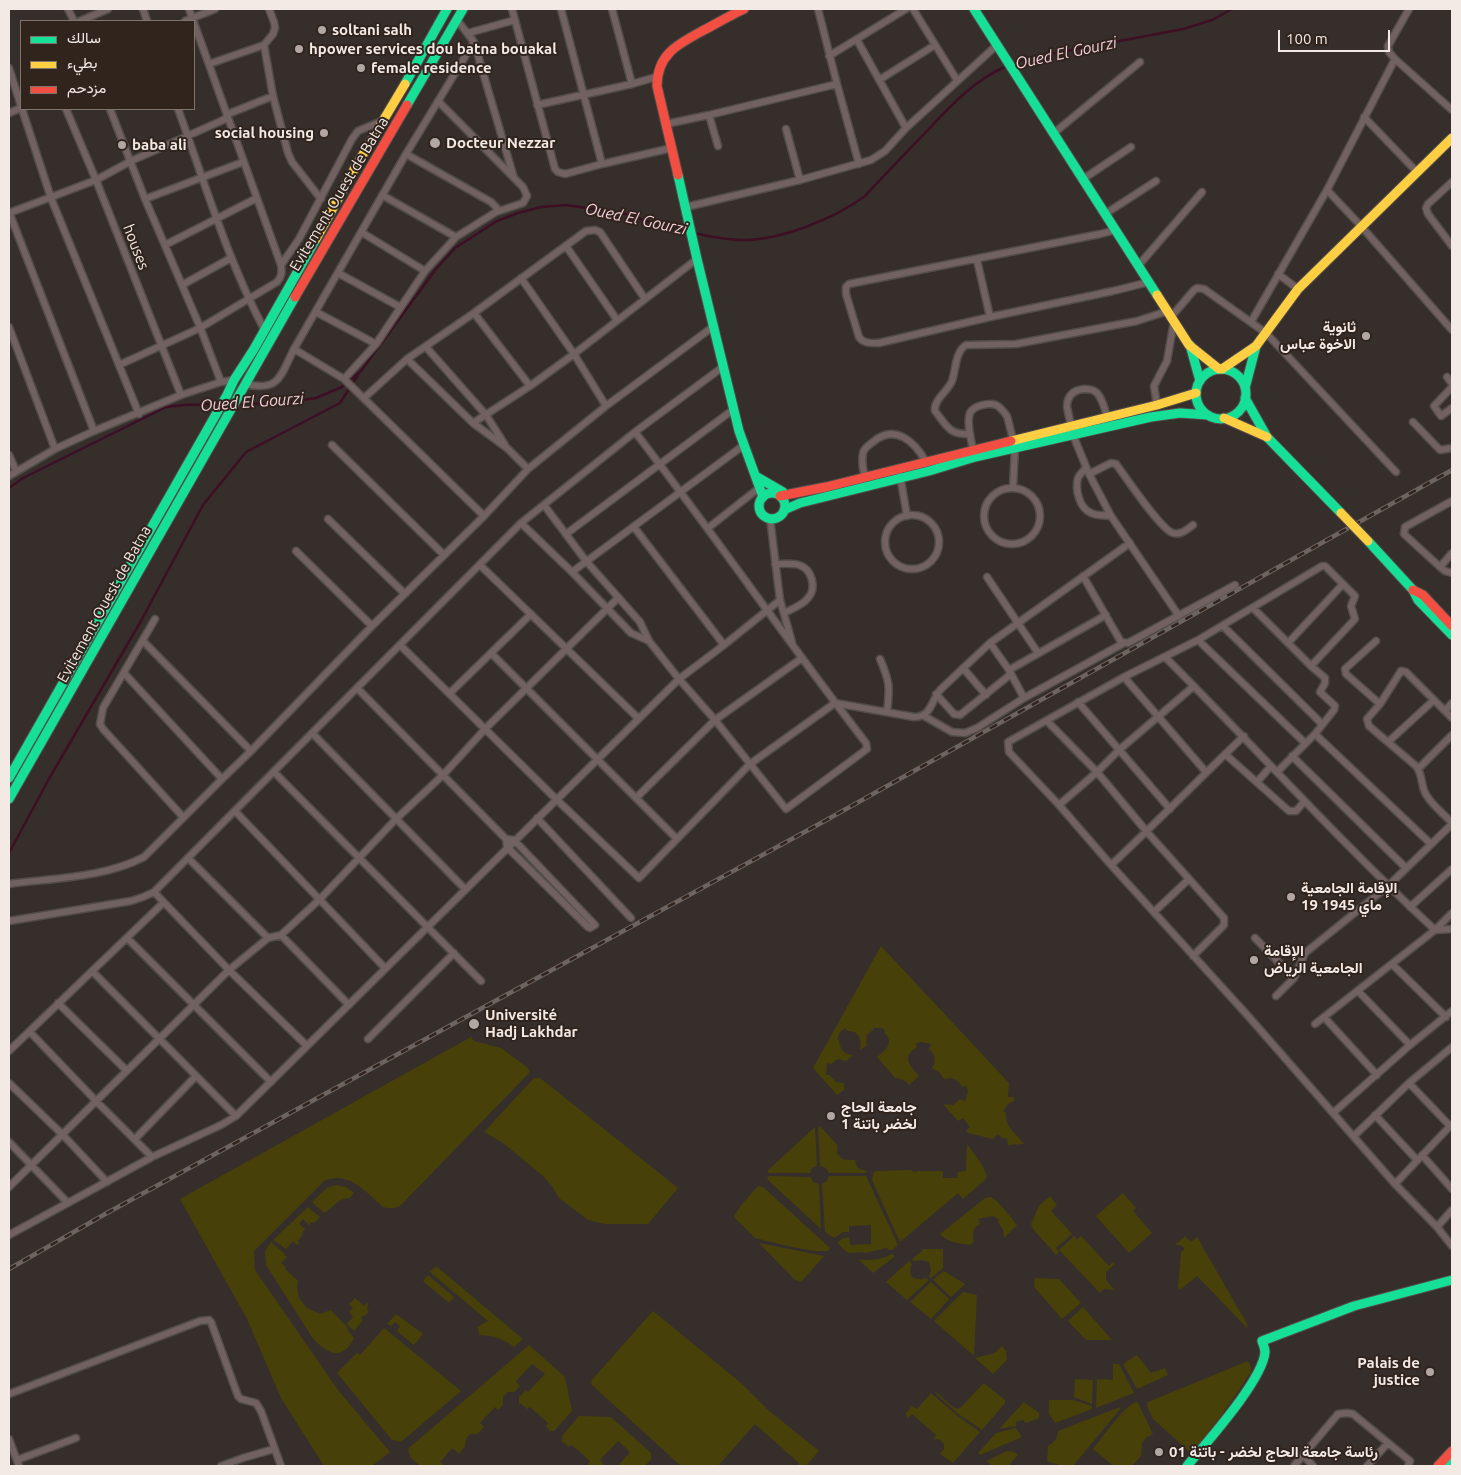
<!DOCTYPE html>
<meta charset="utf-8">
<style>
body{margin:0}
#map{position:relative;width:1461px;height:1475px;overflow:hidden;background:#362e2b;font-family:Ubuntu,Vazirmatn,sans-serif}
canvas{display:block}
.frame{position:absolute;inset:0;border:10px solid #f3eae6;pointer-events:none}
.legend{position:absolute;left:20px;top:20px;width:175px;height:90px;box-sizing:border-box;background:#30241d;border:1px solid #7e736d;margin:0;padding:6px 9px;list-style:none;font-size:15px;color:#f3eae6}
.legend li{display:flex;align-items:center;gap:10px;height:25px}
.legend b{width:25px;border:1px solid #7e736d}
.scale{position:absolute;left:1278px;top:30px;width:112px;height:22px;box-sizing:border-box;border:2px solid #f3eae6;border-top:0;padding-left:6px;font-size:15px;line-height:18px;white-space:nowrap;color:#f3eae6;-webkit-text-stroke:4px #30241d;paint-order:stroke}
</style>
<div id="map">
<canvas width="1461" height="1475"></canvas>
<div class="frame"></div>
<ul class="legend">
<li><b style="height:6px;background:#16e098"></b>سالك</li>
<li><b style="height:6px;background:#ffcf43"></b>بطيء</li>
<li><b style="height:6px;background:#f24e42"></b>مزدحم</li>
</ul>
<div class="scale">100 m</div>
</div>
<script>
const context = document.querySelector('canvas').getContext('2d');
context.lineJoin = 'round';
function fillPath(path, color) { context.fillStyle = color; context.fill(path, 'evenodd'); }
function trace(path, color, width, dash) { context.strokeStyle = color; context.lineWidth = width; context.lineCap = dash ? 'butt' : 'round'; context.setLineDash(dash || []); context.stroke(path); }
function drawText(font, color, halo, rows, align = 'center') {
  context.font = font + ' Ubuntu,Vazirmatn,sans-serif'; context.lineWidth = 4; context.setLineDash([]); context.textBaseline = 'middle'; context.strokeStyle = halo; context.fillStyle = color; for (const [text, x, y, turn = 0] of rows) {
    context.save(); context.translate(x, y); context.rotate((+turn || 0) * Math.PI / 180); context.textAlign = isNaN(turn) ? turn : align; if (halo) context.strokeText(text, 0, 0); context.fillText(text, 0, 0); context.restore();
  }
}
const green = new Path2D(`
 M881,946L1009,1083L1008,1097H1014V1101L1008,1104L1003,1111L1006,1113C1005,1128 1016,1133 1024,1144L1008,1145L1007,1138H1002L998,1134L993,1139L968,1133L966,1131L970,1127L963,1118L958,1121L943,1104L953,1105L960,1099L965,1101L968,1091L966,1086L962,1087C958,1079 952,1077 944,1079L940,1073L932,1068C937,1061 935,1054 929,1049L931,1044L921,1042L916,1043L917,1047C901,1057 910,1066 919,1076L909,1085C905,1080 901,1078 895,1078L877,1057C886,1050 895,1043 884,1032L885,1030L882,1028H873V1030L867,1035L866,1041L867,1045L860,1050C862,1039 859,1030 847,1031L845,1028L840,1032L837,1039L839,1040C840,1050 844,1054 853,1055L846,1061L838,1059L831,1064L827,1063L826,1075H829L836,1082L844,1083V1090L837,1095L813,1068Z
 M471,1037L474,1041L501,1048L528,1068L530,1072L402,1204C396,1209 390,1209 383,1207C366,1192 348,1170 324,1181L254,1251L255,1270L338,1390L390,1452L372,1466H324L281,1398L247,1319L180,1199Z
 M534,1078H540L678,1188L648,1224H605L588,1220L559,1198L552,1186L543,1176L503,1143L484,1132Z
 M820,1126L838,1146L837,1153C842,1161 847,1160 855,1160C857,1169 859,1169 867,1171L865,1173H829L826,1168L820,1166L818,1128Z
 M815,1127L817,1166L812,1168L810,1173H769L767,1171Z
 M967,1144L981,1163L987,1176L985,1180L963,1199L958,1193L900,1242L872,1180L874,1172L877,1171L911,1170L914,1172L919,1171H943V1178H957L958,1172L966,1171Z
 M769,1176L811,1177L813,1182L819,1184L821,1229L768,1180L767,1178Z
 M829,1176H866L898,1245L892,1250H888L887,1248L865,1253L862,1252C846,1254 848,1254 837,1242L844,1238L849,1237L850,1245L871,1244V1225L849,1226V1232H843L834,1238L825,1232L822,1184L827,1181Z
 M336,1185L346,1187L354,1193L350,1198C338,1198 334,1207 324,1213L312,1202L327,1188Z
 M758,1186L763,1187L830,1248L828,1251H815L792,1247L755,1238L735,1218L734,1216L743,1203Z
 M1123,1193L1136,1208L1133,1211L1152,1233L1129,1253L1096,1216Z
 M1050,1196L1057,1205L1051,1211L1072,1234L1056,1248L1059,1252L1056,1255L1033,1229L1031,1224L1039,1206Z
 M990,1197C998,1199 1010,1217 1017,1225L1004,1238L1003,1230L998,1222L999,1219L993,1216L978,1219L980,1224C973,1228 972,1233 974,1241L970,1245C959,1243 948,1243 940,1234L985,1198Z
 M308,1207L320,1217L314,1223L312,1222L309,1225L303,1219L299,1224L305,1229L302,1233L303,1234L298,1241L299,1243L297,1245L293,1241L286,1249L273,1240Z
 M1074,1236L1077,1239L1081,1236L1109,1266L1113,1262L1115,1264L1106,1272V1280L1114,1290L1104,1289L1100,1293L1059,1250Z
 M1185,1236L1191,1242L1197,1237L1247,1324L1248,1329L1197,1276L1180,1290L1178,1287L1181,1252L1184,1250V1248L1181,1245H1175Z
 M271,1242L285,1254L284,1255L287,1257L281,1263L286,1267L285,1269L298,1281L297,1287L299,1298L307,1308L320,1314L331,1310L348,1328L347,1329L354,1338C343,1362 326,1354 312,1337L266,1265L265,1251Z
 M759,1243L824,1256L801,1282L795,1280Z
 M924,1249H943V1268L931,1278L929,1276L931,1270L929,1262L922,1260L914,1261L912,1259Z
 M891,1254L894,1255V1257L873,1273L858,1259C867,1261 883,1260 891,1254Z
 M909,1261L912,1264C906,1276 915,1282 926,1278L929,1280L907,1300L886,1282Z
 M436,1266L523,1339L514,1347C505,1339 491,1335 479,1335V1332L477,1327L488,1321L430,1272Z
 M944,1271L965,1284L951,1297L933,1280Z
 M428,1275L454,1297L449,1303L423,1281Z
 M1035,1278L1059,1279L1081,1303L1062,1319L1034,1287Z
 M931,1282L949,1299L931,1319L910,1302Z
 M963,1292L977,1295L974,1355H973L934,1321Z
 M355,1298L364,1306L368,1302L367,1310L369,1311L365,1316L363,1315L361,1318L363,1320L354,1331L347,1324L353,1317L349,1312L353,1308L349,1304Z
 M1083,1307L1112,1340H1086L1068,1321Z
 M653,1311L741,1383L767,1409L819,1451L806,1466H799V1463L755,1424L718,1466H681L592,1385L591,1381Z
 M396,1314L423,1334L414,1345L397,1331L400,1326L395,1322L391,1326L387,1324Z
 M384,1328L461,1391L401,1442L392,1440L337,1373L357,1353L360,1355Z
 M529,1345L565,1377L572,1411L554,1431H550L546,1426L548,1423L530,1407L527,1409L520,1403L519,1404V1397L526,1390L528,1392L545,1374L532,1364L516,1381L520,1386L514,1392H508L503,1397V1405L498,1410L495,1407L480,1423L484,1427L477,1434H470L466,1439L465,1446L459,1454L452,1448L440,1462L445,1466H420L410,1457L408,1450L410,1447Z
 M1002,1346L1006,1351L1007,1360L993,1374L975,1358L995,1353Z
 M1137,1355L1151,1373L1165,1368L1168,1375L1137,1389L1123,1364Z
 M1248,1361L1251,1367V1372L1221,1416L1191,1453L1153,1419L1147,1406L1148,1402Z
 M1113,1364H1119L1134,1393L1096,1408L1097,1379L1113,1380Z
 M1075,1379L1093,1380L1092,1404L1074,1397Z
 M984,1383L1005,1400V1403L982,1430L957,1413L935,1393L936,1392L954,1408L957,1409L961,1407Z
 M931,1393L959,1417L980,1432L953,1463L940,1454L944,1449V1444L939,1439L933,1440L936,1435L912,1414L907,1419L906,1413L912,1406L917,1409Z
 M1049,1400H1073L1092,1406V1409L1055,1423L1049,1414Z
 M1024,1402L1039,1413V1418L1026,1423L1023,1420L1016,1422V1426L999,1429Z
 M1136,1402L1138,1403L1153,1434L1147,1437L1142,1443L1141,1456L1132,1466H1114L1093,1449C1103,1437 1123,1407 1136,1402Z
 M1120,1407L1121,1408L1073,1466H1062L1047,1461L1048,1446C1054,1443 1058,1438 1058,1431Z
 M579,1416L611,1417L651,1453V1459L645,1466H618L630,1452L618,1441L600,1460L604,1465L603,1466H591L588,1464L590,1461L572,1445L569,1447L563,1442L562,1443V1436Z
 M1016,1428L1022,1437L980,1455L978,1453L996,1433Z
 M1007,1451L1014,1452L1018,1455L1008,1466H993L986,1461Z`);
const stream = new Path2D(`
 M1012,64L1024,59L1183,29L1212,20L1232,9
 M695,233C710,237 725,239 740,240C779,241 834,219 865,196C884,175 904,155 924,134C949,108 973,80 1007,66
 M238,404L282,403L316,398L342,387L361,371L436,269L455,248L497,221L518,213L541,207L566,205L622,213L672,229L689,232
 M9,488L23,478L166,407L185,405L217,404
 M9,853L50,777L141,621L203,505L246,452L340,403L358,375`);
const street = new Path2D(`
 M68,9L74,21
 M143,9L147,21
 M189,9L281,265
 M512,9L555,169L558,172L565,174L602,164L561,9
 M612,9L632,84
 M818,9L837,84L859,164
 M913,9L957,80
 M1409,9L1388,46L1389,52L1395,59L1452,110
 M457,20L474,42L514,178
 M80,21L108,9
 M185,21L215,9
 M468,33L515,20
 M857,40L906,128
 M264,45L273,96L288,153L292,162L321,199
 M829,56L906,9
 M209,64L264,45L273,34L275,28L274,22L269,9
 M9,68L21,106
 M879,80L935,45
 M438,101L523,187L527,196L523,203L496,212
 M537,105L632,84L656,77
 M22,109L51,198L139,414
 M66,109L96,180L181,395
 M110,109L145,199L200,327L221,382
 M178,109C205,183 227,259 264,329
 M9,113L21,108
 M709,115L718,146
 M1364,117L1417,172
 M666,124L709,115L837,84
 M786,129L800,180
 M1054,133L1140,62
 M602,164L672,148
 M1083,179L1131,147
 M1452,182L1428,204L1426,208L1428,214L1452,246
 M1327,190L1361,226L1452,330
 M382,195L456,237
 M145,199L243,162
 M686,207L800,180L871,160L885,151L906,128L997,45
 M9,212L94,431
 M9,213L96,180L131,161L221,121L225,119L228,114L273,96
 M1105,214L1156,181
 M1116,230L1100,234L849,284L846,287V294L859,337C864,344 871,343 879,343L990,317L1113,291L1149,282
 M361,232L425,271
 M165,245L257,198
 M566,246L617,320
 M977,260L990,317
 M1138,266L1202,192
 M338,273L400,307
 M1278,274L1298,289
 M521,278L574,354L606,406
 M182,285L231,258
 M316,312L376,344
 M474,313L530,386
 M1171,317L1194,290L1197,288L1204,289L1266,333L1396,472
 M1251,322L1327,190L1395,59
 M9,327L55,449
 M426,347L486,415L505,445
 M294,349L344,379L376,344L425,271L456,237L496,212L497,208L491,202L406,154
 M407,359L473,423L507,448L528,469
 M119,365L200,328L277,282C282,276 282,273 281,265L299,239L352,139L358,131L382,121
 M1447,377L1452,384
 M344,379L484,516
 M245,384C280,392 280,376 294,349L406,154L474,42
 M1452,387L1434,406L1441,416L1452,408
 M364,398L407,359L474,313L586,231L595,230L600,232L645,299
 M1157,405L1154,386L1167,361L1174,321
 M1107,417C1105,409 1102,397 1096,392C1092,389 1088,389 1084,389C1073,390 1067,396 1067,407L1073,435L1089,474L1111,516L1179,616
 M1413,422L1440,450L1452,448
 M473,423L530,386L574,354L697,259
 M970,434C949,435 947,426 935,411C933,400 948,391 952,381C956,370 955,352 966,345L1016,344L1137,321L1168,311
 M332,445L444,555
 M974,454C972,444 966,423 970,413C973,406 989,402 996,405C1000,407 1004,412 1007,416L1015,447L1013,488
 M9,455L16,471
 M1086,468C1083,471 1080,474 1078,478C1075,489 1079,508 1091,513C1097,516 1105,515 1111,516
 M1089,474L1111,463L1116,464C1125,476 1161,530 1173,533C1181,535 1186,530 1193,525
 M900,475L907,516
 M9,476L55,449L94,431L181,395L221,382L234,380
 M865,477C863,469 861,461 863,453C864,448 869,445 873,442C895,423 915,442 926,462
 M984 516a28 28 0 1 1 56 0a28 28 0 1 1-56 0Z
 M1452,501L1405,527L1404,534L1440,567L1445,571L1452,573
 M544,505L586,561L640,622L649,641L679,679L715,720L786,809L867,749L866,743C787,641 714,534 635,432
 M885 542a27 27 0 1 1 54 0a27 27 0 1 1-54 0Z
 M770,518L780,600L792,642
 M328,519L405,594
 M521,523L572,572L631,633L649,641
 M634,527L724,645
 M708,528L759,488
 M566,534L734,409
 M296,551L372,626
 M775,564C783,564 792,563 799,565C812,569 817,588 808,598C803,605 792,609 784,613
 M480,565L638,718
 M1440,567L1452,553
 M572,572L744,445
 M1083,576L1121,642L1128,643L1235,585
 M987,577L1038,653
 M1253,608L1311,666L1325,678V683L1320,692L1335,706L1334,710L1315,734L1277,772
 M155,619L103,708L100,724L103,729L183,817
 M1223,626L1322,724
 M1198,640L1305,743
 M143,641L251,751
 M1376,641L1345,669L1346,674L1380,704L1401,671L1406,672L1452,718
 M990,643L1009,670L1024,698
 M1288,643L1343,584
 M400,645L556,799L639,878L750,764L835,703L914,717C932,717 931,700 941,689L990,643L1130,543
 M491,653L677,839
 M1165,657C1256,748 1341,843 1435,930L1452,929
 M880,659C890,682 890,687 887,712
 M1311,666L1355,619L1351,606L1355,596L1325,566H1322L1198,640L1124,677L1008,742L1009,752L1059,805L1111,865L1249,1017L1395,1184L1437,1227L1452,1246
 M963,668L986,695
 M1009,670L1106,615
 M124,673L222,779
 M1124,677L1206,772
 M357,688L506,839L514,840L595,925L590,928L588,927L507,847L506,839
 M450,693L531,614
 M936,694L954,714L960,715L1011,674
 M1078,702L1170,809
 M1380,704L1367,719L1369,726L1416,766C1424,776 1420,787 1427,796C1433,806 1444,814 1452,823
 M1445,711L1452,703
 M924,716L952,732L965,733L977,728L1024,698L1124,643
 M1047,721L1097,772L1147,832L1224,918V925L1193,956
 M312,733L465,889
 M1315,734L1431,844
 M1388,742L1434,700
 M1225,754L1289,811H1296L1304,802
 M1292,756L1406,868
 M1418,769L1452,735
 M274,772L481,981
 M1257,782L1271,766
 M636,798L715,720L802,658
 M1059,805L1097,772L1119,750L1194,686
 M235,811L385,968
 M537,818L631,918
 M188,858L268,938
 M1111,865C1156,823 1199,779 1244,736
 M9,884C52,878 104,878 144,857L222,779L251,751L372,626L484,516L528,469L606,406L714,326
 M154,892L229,970L307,1046
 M1410,907L1452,869
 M1154,912L1189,879
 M9,921L131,901L143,897L154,892L521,523L635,432L724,366
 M281,935L349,1005
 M127,938L271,1082
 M1255,938L1294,978
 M1392,964L1446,1017
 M92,971L236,1116
 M1358,991L1410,1045
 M1276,996L1294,978L1305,953L1388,886L1452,824
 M58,1003L127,1071
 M1324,1017L1377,1075
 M1315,1024L1435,930L1452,913
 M30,1032L97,1102L152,1157
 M368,1039L454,953
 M9,1051L163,903
 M9,1083L63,1135L107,1182
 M1409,1083L1451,1127
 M1333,1113L1410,1045L1452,1011
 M1375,1115L1417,1160
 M1354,1136L1409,1083L1452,1047
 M135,1139L196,1076
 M9,1142L67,1202
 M1422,1155L1452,1189
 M1395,1184L1452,1124
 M9,1187L229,970L268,938L281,935L320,899L396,819L443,775L486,728L618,598
 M1437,1227L1452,1210
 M9,1235L152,1157L221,1125L236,1116L679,679L724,645L780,600
 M9,1394L200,1321L209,1320L211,1322L238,1396L241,1399L256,1403L261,1411L281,1466
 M9,1439L19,1466
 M1304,1456L1313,1466
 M17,1460L76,1438
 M221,1466L243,1458L274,1449
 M1294,1466L1338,1414L1347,1413L1353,1414L1410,1461L1408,1466
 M1367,1466L1388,1443`);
const fast = new Path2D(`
 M974,9L1157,295
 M405,84L447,9
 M407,105L463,9
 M678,175L697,259L739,431L763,497
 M1190,345L1200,381
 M1196 394a25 25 0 1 1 50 0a25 25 0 1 1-50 0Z
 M1245,388L1256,346
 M1245,398L1267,437L1341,513
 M757,477L783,492
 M759 506a13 13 0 1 1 26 0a13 13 0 1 1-26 0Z
 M784,510L800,503L929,471L975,457L1151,417L1180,413L1208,415
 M1368,541L1413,590L1418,600L1452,635
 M9,778L227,395L234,380L254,349L316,239
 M9,799L295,297
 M1187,1466C1206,1443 1263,1380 1265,1352C1265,1348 1263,1344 1262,1341L1354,1306L1452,1280
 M1448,1466L1452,1462`);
const slow = new Path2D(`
 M316,239L356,166L405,84
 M1157,295L1189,345L1219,369
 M1222,369L1256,346L1298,289L1452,138
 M1224,418L1267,437
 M1011,441L1157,405L1196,393`);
const jam = new Path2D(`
 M678,175L657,86C657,53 680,43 706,29C719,22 731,15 744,9
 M295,297L407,105
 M780,496L826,487L1011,441
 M1413,590L1423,595L1452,626
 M1438,1466L1452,1451`);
const rail = new Path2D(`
 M9,1269L107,1213L821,823L1452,470`);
const slowBridge = new Path2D(`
 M1341,513L1368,541`);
const markers = [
 [322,30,5,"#b1a8a5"],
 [299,49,5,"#b1a8a5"],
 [361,68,5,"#b1a8a5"],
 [324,133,5,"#b1a8a5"],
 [435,143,6,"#b1a8a5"],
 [122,145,5,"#b1a8a5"],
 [1366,336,5,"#b1a8a5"],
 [1291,897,5,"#b1a8a5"],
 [1254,960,5,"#b1a8a5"],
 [474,1024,6,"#b1a8a5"],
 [831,1116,5,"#b1a8a5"],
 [1430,1372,5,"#b1a8a5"],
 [1159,1452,5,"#b1a8a5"]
];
const poiNames = [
 ["soltani salh",332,30],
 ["hpower services dou batna bouakal",309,49],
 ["female residence",371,68],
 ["social housing",314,133,"right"],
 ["Docteur Nezzar",446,143],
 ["baba ali",132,145],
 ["ثانوية",1356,327,"right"],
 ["الاخوة عباس",1356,344,"right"],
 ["الإقامة الجامعية",1301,888],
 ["19 ماي 1945",1301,905],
 ["الإقامة",1264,951],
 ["الجامعية الرياض",1264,968],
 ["Université",485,1015],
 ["Hadj Lakhdar",485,1032],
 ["جامعة الحاج",841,1107],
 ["لخضر باتنة 1",841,1124],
 ["Palais de",1420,1363,"right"],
 ["justice",1420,1380,"right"],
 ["رئاسة جامعة الحاج لخضر - باتنة 01",1169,1452]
];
const streetNames = [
 ["Evitement Ouest de Batna",339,194,-59],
 ["houses",136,247,69],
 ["Evitement Ouest de Batna",104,604,-61]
];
const waterNames = [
 ["Oued El Gourzi",1066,53,-12],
 ["Oued El Gourzi",636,219,12],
 ["Oued El Gourzi",252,402,-4]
];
fillPath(green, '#484009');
trace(stream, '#3d0f23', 2.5);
trace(street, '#534d4a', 9);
trace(fast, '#534d4a', 11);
trace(slow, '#534d4a', 11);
trace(jam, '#534d4a', 11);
trace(street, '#716261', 6);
trace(fast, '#16e098', 9);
trace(slow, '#ffcf43', 9);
trace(jam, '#f24e42', 9);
trace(rail, '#6d6361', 4.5);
trace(rail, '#30241d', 2.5, [8]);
trace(slowBridge, '#534d4a', 11, []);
trace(slowBridge, '#ffcf43', 9);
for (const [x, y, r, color] of markers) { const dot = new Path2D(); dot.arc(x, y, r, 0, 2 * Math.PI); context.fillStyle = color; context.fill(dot); trace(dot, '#30241d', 2); }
drawText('bold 15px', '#f3eae6', '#30241d', poiNames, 'left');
drawText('15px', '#f3eae6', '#30241d', streetNames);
drawText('italic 16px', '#f4cfdb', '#30241d', waterNames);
</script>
